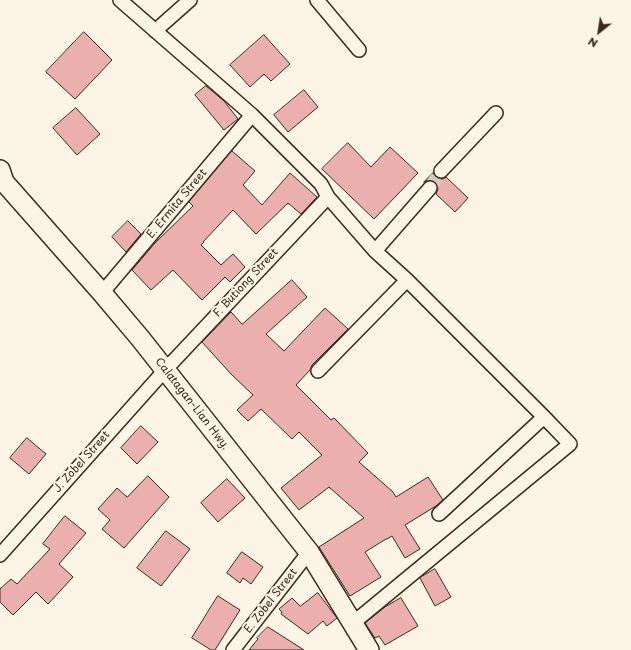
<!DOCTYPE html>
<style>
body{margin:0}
#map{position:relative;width:631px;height:650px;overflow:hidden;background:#fcf5e5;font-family:"Playpen Sans",sans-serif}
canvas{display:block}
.north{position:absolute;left:579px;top:12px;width:40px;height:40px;-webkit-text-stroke:3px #fcf5e5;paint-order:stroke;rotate:210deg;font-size:11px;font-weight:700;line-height:16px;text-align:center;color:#3b2a1e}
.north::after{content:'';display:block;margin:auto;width:14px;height:18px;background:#3b2a1e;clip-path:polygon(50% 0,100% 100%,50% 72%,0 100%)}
</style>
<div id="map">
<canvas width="631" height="650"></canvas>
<div class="north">N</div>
</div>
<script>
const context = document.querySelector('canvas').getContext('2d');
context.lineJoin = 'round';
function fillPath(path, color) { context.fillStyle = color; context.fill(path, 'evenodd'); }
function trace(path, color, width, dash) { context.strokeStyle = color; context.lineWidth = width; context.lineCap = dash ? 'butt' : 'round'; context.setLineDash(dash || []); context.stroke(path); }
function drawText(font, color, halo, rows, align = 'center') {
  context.font = font + ' "Playpen Sans",sans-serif'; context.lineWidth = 4; context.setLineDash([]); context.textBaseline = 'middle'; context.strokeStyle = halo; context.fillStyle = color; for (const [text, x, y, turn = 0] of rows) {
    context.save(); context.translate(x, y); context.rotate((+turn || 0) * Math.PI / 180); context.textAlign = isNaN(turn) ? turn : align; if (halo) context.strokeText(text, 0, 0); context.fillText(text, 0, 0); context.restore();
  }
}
const building = new Path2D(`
 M84,32L112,60L75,99L46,72Z
 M264,35L290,64L271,81L264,74L250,87L230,65Z
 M206,86L224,101L238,119L224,130L195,95Z
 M304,90L318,107L288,132L274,115Z
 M76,108L100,134L77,155L53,128Z
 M348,143L371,167L390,147L418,173L374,219L322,169Z
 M232,151L255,171L243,185L262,205L290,173L317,197L301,214L288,203L256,234L233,210L203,242H204L201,245L221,265L233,254L245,267L230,282L225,277L202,300L173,270L151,290L132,270L155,243L193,206L189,202Z
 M433,173L435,176L439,179H443L446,177L468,198L455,212L436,194L438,189L437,185L436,182L431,180H428L424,182Z
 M128,221L141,234L126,252L112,237Z
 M292,280L307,297L266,334L284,351L325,308L348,329L312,365L310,370L296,385L331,420L334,418L368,453L359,462L393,492L396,497L428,477L443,500L436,506L405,525L420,549L405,558L392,536L387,539H386L365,552L381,577L350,596L319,547L364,518L329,487L299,510L281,488L322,455L299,432L292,439L261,409L248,421L237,410L253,395L231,374L202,342L231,312L242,324Z
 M141,426L158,442L137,464L121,448Z
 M27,438L46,454L29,474L10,458Z
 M148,476L169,497L124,548L102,529L110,520L98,509L117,488L127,497Z
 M227,479L245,498L218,522L201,503Z
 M65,516L86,533L59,564L73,577L48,604L36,592L13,615L0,602V589L11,579L17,584L50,549L43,544Z
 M166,531L190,549L161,586L137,568Z
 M242,552L263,567L251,584L243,578L240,583L227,573Z
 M435,569L451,597L435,606L420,578Z
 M318,593L337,618L327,626L323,621L308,634L281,614L282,612L279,609L292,598L300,606Z
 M218,596L240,610L215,650H211L192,638Z
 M401,598L418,626L385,645L379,636L375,638L365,623L385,607Z
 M268,627L304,650H249L258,639L257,638Z`);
const streetTunnel = new Path2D(`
 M430,188L441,171`);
const street = new Path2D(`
 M120,0L252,115L321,184L328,197L375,251L407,280L544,417L570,444L353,623
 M317,0L359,50
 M155,31L190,0
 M441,171L496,113
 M375,251L430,188
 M102,293L252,115
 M318,371L407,280
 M439,514L544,417
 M0,555L165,370L328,197
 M233,650L309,552`);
const secondary = new Path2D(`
 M0,170L4,182L102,293L140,338L309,552L369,650`);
const streetNames = [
 ["E. Ermita Street",177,204,-50],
 ["F. Butiong Street",246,283,-47],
 ["Calatagan-Lian Hwy.",192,404,52],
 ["J. Zobel Street",82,462,-48],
 ["E. Zobel Street",271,601,-52]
];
fillPath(building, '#ebb0ad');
trace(building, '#3b2a1e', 1);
trace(streetTunnel, '#d5ccbd', 13, [13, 6]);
trace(street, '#3b2a1e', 16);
trace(secondary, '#3b2a1e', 22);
trace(street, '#fcf5e5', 13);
trace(secondary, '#fcf5e5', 19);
drawText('11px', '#3b2a1e', '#fcf5e5', streetNames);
</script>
